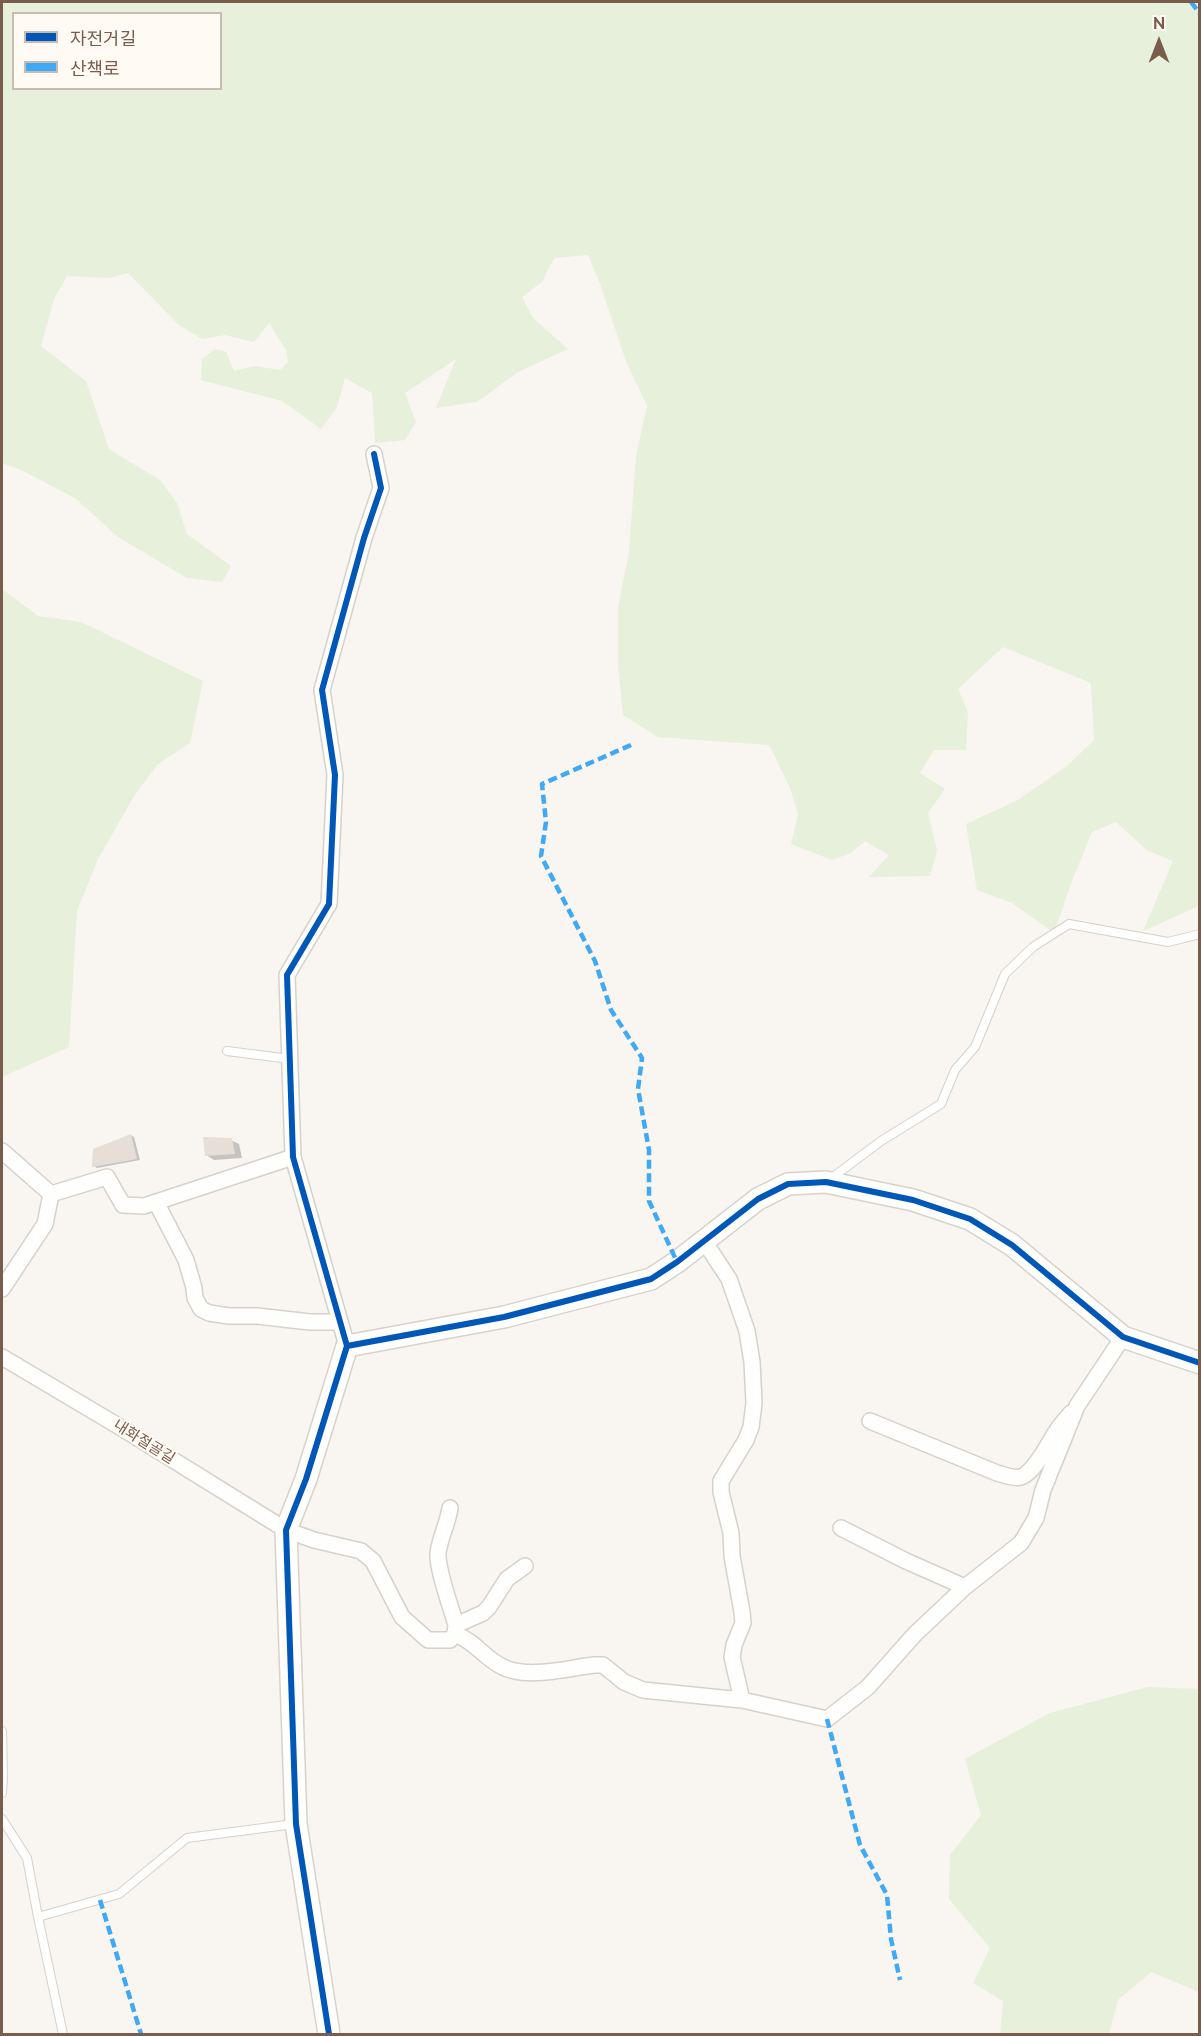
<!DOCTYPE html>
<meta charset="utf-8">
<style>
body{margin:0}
#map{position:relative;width:1201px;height:2036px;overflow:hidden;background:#f9f5f0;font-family:Raleway,"Noto Sans KR",sans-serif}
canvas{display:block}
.frame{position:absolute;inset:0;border:3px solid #7a5c4d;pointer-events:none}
.legend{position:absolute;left:12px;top:12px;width:210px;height:78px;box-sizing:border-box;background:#fffaf3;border:2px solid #cabbb1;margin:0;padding:8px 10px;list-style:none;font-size:18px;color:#7a5c4d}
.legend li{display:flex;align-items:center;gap:12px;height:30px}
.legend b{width:30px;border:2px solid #cabbb1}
.north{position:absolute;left:1129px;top:12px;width:60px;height:60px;-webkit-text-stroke:4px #fffaf3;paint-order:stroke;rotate:0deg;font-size:16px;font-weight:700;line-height:24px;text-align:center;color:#7a5c4d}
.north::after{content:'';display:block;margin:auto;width:21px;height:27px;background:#7a5c4d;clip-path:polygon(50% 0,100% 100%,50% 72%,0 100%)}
</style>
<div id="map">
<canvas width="1201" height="2036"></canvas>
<div class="frame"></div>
<ul class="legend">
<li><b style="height:8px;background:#0057b8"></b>자전거길</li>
<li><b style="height:8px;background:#3fa9f5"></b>산책로</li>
</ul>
<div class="north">N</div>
</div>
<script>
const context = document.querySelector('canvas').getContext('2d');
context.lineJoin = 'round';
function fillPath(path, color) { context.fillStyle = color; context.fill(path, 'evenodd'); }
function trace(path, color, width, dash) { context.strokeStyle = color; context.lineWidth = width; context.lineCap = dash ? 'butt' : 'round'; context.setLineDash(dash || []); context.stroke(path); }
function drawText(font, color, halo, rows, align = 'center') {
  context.font = font + ' Raleway,"Noto Sans KR",sans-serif'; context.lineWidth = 4.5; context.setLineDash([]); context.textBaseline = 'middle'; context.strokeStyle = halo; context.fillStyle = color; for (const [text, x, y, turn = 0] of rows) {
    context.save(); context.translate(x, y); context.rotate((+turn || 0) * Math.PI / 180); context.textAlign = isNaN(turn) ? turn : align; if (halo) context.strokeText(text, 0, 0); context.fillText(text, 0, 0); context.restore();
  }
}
const green = new Path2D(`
 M2,2H1199V906L1143,931L1173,861L1148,851L1116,822L1092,832L1072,881L1054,933L1012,903L977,890L966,824L1018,800L1067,766L1094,740L1091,683L1003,647L958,689L968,712L966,750H934L920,773L945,789L928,813L937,851L930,876L869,877L889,855L865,841L851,853L832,860L791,844L798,814L790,788L769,745L658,737L623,715L618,666V607L629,553L636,455L647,406L626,361L599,281L588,255L554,258L542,282L522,297L533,318L568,349L518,372L477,402L436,408L456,359L405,393L416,422L405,440L375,443L372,393L345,378L337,407L321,429L282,401L201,380L202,359L215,349L226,352L234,371L255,366L280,370L288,362L286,350L269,323L254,342L225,335L202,339L179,325L128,273L110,278L67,276L54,299L41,346L86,381L109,449L160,480L177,503L187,534L231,566L222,582L187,578L118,537L75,498L21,470L2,463ZM14,14H220V88H14Z
 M2,589L38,616L81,622L203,681L190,743L158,764L134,796L98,859L77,911L69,1047L2,1077Z
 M1148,1687L1199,1689V1992L1151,1972L1118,2000L1109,2034H1000L1003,2001L973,1983L990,1948L949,1899L950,1855L981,1815L965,1759L1050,1713Z`);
const shadow = new Path2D(`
 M130,1135L134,1137L140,1160L97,1168L94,1166Z
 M231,1140L239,1144L242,1158L214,1160L206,1155Z`);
const building = new Path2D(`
 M131,1134L137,1159L92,1167L93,1149Z
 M203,1137L232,1138L235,1154L205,1156Z`);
const lane = new Path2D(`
 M227,1051L290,1059
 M829,1180L881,1141L941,1104L955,1070L975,1047L1005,974L1033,947L1069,924L1168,942L1200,934
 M2,1731L3,1777L2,1793
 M2,1819L27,1858L38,1917
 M63,2034L38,1917L119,1894L187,1838L294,1824`);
const street = new Path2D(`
 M2,1151L51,1194L107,1177L123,1205L144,1206L293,1157
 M156,1202L186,1260L194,1288L195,1298L201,1309L209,1313L229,1316H257L310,1322H340
 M704,1241L729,1279L747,1331L752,1362L754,1403L751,1427L746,1440L721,1481V1492L731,1533L732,1556L742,1612L743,1623L734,1645L732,1657L742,1700
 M2,1289L45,1224L51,1194
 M347,1346L293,1157L287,975L329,904L335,775L322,690L364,538L381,488L374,454
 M2,1357L120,1427L286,1530L314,1540L361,1551L373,1561L402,1617L428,1640H450L455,1634L456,1625C451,1607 437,1570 438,1553C440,1537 448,1523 450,1508
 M870,1421L997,1473C1005,1475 1013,1479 1021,1477C1035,1472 1048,1444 1056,1432C1060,1425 1066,1419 1071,1413
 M841,1528L906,1561L965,1587
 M456,1625L483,1613L489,1607L507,1579L525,1566
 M455,1634C476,1642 482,1656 501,1666C525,1680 568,1668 594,1665H603L624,1682L643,1690L742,1700L827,1719L868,1687L915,1634L965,1587L1021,1543L1036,1518L1043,1490L1077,1406L1123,1337`);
const secondary = new Path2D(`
 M329,2034L296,1824L286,1530L306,1479L347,1346L504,1317L651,1279L677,1262L758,1199L788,1184L826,1182L913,1200L970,1219L1012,1245L1123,1337L1200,1363`);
const quiet = new Path2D(`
 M1191,2L1200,14
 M631,745L542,784L546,822L541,856L595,961L611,1010L642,1058L638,1089L649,1150V1201L677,1262
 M827,1719L860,1845L887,1895L891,1939L900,1980
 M100,1900L141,2034`);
const cycleway = new Path2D(`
 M347,1346L293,1157L287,975L329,904L335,775L322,690L364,538L381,488L374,454
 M329,2034L296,1824L286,1530L306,1479L347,1346L504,1317L651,1279L677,1262L758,1199L788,1184L826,1182L913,1200L970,1219L1012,1245L1123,1337L1200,1363`);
const streetNames = [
 ["내화절골길",144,1442,32]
];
fillPath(green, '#e7f0db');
fillPath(shadow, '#0003');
fillPath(building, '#e6ded7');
trace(lane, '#d7d1cb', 10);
trace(street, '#d7d1cb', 18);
trace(secondary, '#d9d2cb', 24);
trace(lane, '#fefefd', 8);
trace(street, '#fefefd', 15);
trace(secondary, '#fefefd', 21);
trace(quiet, '#3fa9f5', 4.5, [9, 4.5]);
trace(cycleway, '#0057b8', 6);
drawText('15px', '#7a5c4d', '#fffaf3', streetNames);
</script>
